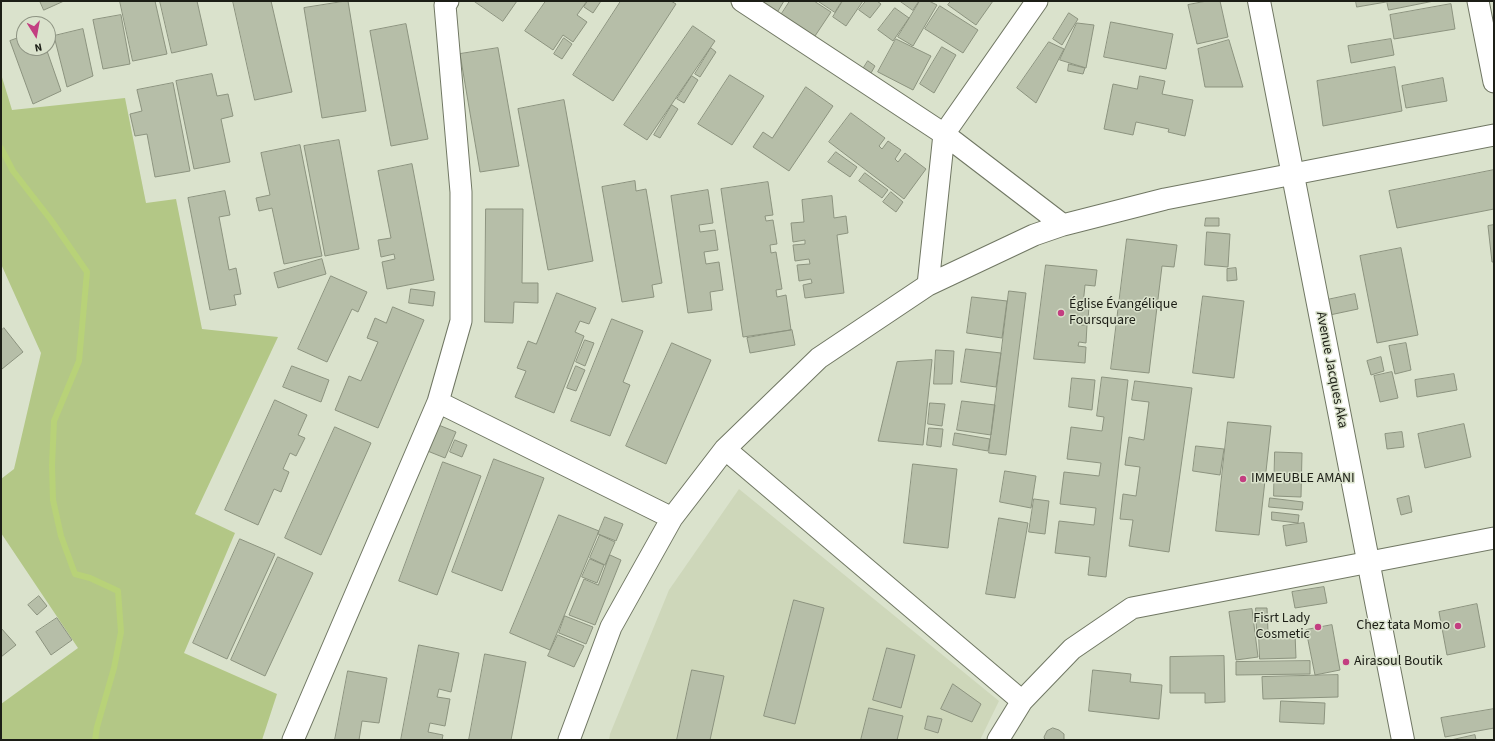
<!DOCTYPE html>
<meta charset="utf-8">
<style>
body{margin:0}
#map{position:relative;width:1495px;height:741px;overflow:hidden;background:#dae2cc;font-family:"Source Sans 3",sans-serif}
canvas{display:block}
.frame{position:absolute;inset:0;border:2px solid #1c1e16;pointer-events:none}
.north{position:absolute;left:16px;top:16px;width:40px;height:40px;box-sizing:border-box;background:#dae2cc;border:1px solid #8e9483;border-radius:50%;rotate:169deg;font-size:11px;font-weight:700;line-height:16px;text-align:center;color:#1c1e16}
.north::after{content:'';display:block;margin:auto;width:14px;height:18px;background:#c33e81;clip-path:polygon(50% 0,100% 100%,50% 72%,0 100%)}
</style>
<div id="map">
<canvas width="1495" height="741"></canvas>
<div class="frame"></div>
<div class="north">N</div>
</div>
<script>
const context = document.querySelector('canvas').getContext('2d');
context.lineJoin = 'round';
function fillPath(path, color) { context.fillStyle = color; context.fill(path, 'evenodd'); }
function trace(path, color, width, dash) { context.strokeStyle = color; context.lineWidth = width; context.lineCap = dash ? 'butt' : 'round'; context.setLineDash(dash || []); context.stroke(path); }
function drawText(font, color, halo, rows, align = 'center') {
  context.font = font + ' "Source Sans 3",sans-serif'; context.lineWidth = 3; context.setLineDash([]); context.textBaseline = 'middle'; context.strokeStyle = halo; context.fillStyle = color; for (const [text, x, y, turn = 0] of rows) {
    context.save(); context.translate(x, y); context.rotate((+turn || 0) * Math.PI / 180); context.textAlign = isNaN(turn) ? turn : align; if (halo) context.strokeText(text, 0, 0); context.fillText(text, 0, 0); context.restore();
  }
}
const built = new Path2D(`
 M739,489L999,701L980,740H609L610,734L669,590Z`);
const green = new Path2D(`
 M1,74L12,110L125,98L146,203L176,199L202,329L278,337L195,514L235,533L184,653L277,694L262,740H1V704L78,648L1,533V479L14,469L41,353L1,264Z`);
const stream = new Path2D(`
 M1,148L13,171L51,220L87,272L79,361L54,421L52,465L53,500L61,536L75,574L90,578L118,591L121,632L114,668L97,727L95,740`);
const building = new Path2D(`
 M40,1H64L44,10Z
 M120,1H155L167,54L133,61Z
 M160,1H197L207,45L172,53Z
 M233,1H271L292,92L255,100Z
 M348,1L366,111L322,118L304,8Z
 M474,1H517L503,21Z
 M546,1H587L577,15L587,22L573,42L563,35L553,50L525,31Z
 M588,1H601L593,13L584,7Z
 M621,1H671L676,4L613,101L573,75Z
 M762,1H784L778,11Z
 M790,1H814L831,12L815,36L781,15Z
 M818,1H842L835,12Z
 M843,1H863L846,26L833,17Z
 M866,1H877L881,4L870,18L859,10Z
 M900,1H919L913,10Z
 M920,1H929L937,5L913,46L898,37Z
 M951,1H993L976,25L948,5Z
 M1207,1H1220L1228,37L1197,44L1188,5Z
 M1356,1H1386V2L1357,7Z
 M1387,1H1434L1389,10Z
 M1451,4L1455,29L1394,39L1390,15Z
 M940,6L978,30L963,53L925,29Z
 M895,8L909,18L893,41L878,30Z
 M1069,13L1078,19L1062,45L1053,39Z
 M121,15L130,64L103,69L93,20Z
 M1111,22L1173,34L1166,69L1104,57Z
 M1077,23L1094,25L1086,68L1060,60Z
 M406,24L428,139L391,146L370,31Z
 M693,26L715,41L647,140L624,125Z
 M83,29L93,76L67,87L54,36Z
 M24,36V48H46L61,91L33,104L10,41Z
 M564,38L572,44L562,59L554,54Z
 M896,39L931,56L913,90L878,72Z
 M1391,39L1394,55L1351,63L1348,46Z
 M1229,40L1243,87H1205L1198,49Z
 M1049,42L1064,49L1036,103L1017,88Z
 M942,47L956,55L934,93L920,84Z
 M498,48L519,166L480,172L460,54Z
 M711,48L716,52L700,77L695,74Z
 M868,61L875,66L871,73L863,69Z
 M1069,64L1085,68L1083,74L1068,71Z
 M1395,67L1402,111L1323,126L1317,81Z
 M212,74L217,96L228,94L233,116L221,119L230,162L194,169L176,81Z
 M730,75L764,96L732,145L698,124Z
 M692,76L698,80L684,103L677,99Z
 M1140,76L1165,81L1162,94L1193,100L1185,136L1168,132L1169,129L1136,122L1133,135L1104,129L1113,84L1137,89Z
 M1443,78L1447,101L1406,108L1402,86Z
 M173,83L190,171L155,177L147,134L135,136L130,114L142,111L137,90Z
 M806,87L833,106L789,171L753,147L763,132L772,138Z
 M564,100L593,261L548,270L518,109Z
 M672,105L678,109L660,138L654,135Z
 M851,113L885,138L879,146L882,149L888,141L901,150L895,159L898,162L905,153L926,169L904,199L829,142Z
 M339,140L359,249L325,256L304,146Z
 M300,145L322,256L284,264L272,208L259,211L256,198L270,195L261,153Z
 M836,152L857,167L850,177L828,162Z
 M412,164L434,280L387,289L382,262L395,259L394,254L381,257L378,240L391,238L378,171Z
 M1494,170V209L1397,228L1389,191Z
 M865,173L888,190L882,198L859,181Z
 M635,181L636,191L646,189L662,283L652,285L654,297L622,302L602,187Z
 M768,182L773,215L765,216L766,221L773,220L777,244L770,245L771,253L776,252L782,289L776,290L777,297L786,295L791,330L743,337L721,189Z
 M708,190L713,223L699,225L700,232L715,230L718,250L704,252L706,264L719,262L723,290L710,292L712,310L688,313L671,196Z
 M225,191L230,215L219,217L229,270L236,268L241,294L234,295L236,305L210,310L188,198Z
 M891,192L903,202L896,212L883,202Z
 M832,196L834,218L846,216L848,233L837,235L844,293L805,298L803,285L812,283L811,279L799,281L797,265L810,264L809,259L795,261L793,245L805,244V240L793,242L791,223L804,222L802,200Z
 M486,209H523L522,283H538V303L514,302L513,323L485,322Z
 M1206,218H1219V226H1205Z
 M1494,225V262H1492L1488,226Z
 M1207,232L1230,234L1228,267L1205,265Z
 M1127,239L1177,245L1174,267L1162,266L1149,373L1111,369Z
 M1401,248L1418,335L1377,343L1360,256Z
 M322,259L326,274L278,288L274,273Z
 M1046,265L1097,270L1095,286L1085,285L1083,305H1089L1088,321H1081V325H1087L1086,343L1079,342L1078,346L1086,347L1085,363L1034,359Z
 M1236,268L1237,280L1227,281V269Z
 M331,276L367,292L358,312L352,309L327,362L298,349Z
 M411,289L435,292L433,306L409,303Z
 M1009,291L1026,293L1006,455L989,453Z
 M557,293L596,308L589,324L580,321L575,332L584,336L554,413L515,397L526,371L517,368L528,341L536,344Z
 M1355,294L1358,309L1325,316L1322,301Z
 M1203,296L1244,301L1234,378L1193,373Z
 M972,297L1007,301L1002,338L967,333Z
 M393,307L424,320L378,428L335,410L349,376L361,381L378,342L367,338L375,318L386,323Z
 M612,319L643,331L623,382L630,385L610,436L571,421Z
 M4,328L23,352L2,369L1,367V331Z
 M792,330L795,345L750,353L747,338Z
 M585,340L594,343L585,366L576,362Z
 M672,343L711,360L666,464L626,446Z
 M1406,343L1411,370L1395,374L1389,346Z
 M966,349L1001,353L996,387L961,382Z
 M936,350L954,351L952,384H934Z
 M1381,357L1384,371L1371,375L1367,361Z
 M932,360L923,445L878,441L897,362Z
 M292,366L329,380L321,402L283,387Z
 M576,366L585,370L576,391L567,388Z
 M1392,372L1398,398L1380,402L1374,376Z
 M1454,374L1457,390L1417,397L1415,380Z
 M1102,377L1128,380L1106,577L1088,575L1090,557L1055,553L1059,521L1094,525L1096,508L1060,504L1064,472L1099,476L1101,463L1067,459L1071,427L1102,431L1104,417L1097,416Z
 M1072,378L1095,380L1092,410L1069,407Z
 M1135,381L1192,388L1169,552L1129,546L1133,520L1120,519L1123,494L1136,496L1140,467L1125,465L1129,437L1144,440L1149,402L1132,400Z
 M275,400L307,415L298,435L305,438L296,456L290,453L283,469L289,472L281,492L274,489L258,525L225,510Z
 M962,401L995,405L991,435L957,430Z
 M930,403L945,404L942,426L928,424Z
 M1228,422L1271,426L1259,535L1216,531Z
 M436,424L456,432L445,458L425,450Z
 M1464,424L1471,457L1425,468L1418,434Z
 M335,427L371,443L321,555L285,538Z
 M929,428L943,429L941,447L927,445Z
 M1402,432L1404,447L1387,449L1385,434Z
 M955,433L990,439L988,451L953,445Z
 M455,440L467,445L462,457L450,452Z
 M1196,446L1224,449L1220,475L1193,471Z
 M1275,452L1302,453L1301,497L1274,496Z
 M494,459L544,478L502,591L452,572Z
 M443,462L481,476L437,595L399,581Z
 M913,464L957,469L948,548L904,543Z
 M1005,471L1036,476L1031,508L1000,502Z
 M1409,496L1412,512L1401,515L1397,499Z
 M1270,498L1303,502L1302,510L1269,507Z
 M1034,499L1049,501L1045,534L1029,532Z
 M1272,512L1299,515L1298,523L1272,520Z
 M559,515L599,531L550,650L510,633Z
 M605,517L623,524L616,541L598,534Z
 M999,518L1028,523L1015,598L986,594Z
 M1304,523L1307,542L1286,546L1283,526Z
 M600,535L615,542L605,565L590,558Z
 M240,539L275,554L227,659L193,643Z
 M610,555L621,560L595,625L569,615L584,579L598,585Z
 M278,557L313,573L265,676L231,660Z
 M590,559L604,565L597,583L582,577Z
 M1324,587L1327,603L1295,608L1292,592Z
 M39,596L47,606L37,615L28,605Z
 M794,600L824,608L795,724L764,716Z
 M1477,604L1485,647L1447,655L1439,612Z
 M1256,608H1267L1268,632H1257Z
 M1252,609L1258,657L1236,660L1229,612Z
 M565,616L593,627L586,644L559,633Z
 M57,618L72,640L51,655L36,632Z
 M1332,625L1340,670L1315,675L1306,630Z
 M1,628L16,645L1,657Z
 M1259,634H1295L1296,658L1260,659Z
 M558,635L584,646L574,667L548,656Z
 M419,645L459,653L451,692L439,689L437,697L450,699L445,726L430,723L428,732L443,735L442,740H401Z
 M887,648L915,655L901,708L873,700Z
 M485,654L526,662L511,740H469Z
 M1224,656L1225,702L1205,703V693H1170V657Z
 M1310,661V674L1236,675V662Z
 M692,670L724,676L710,740H677Z
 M1093,670L1131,674L1130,682L1162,685L1159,719L1089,711Z
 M348,671L387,678L379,723L362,721L359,740H335Z
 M1338,675V697L1263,699L1262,677Z
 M953,684L981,704L972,722L941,709Z
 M1281,701L1325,703L1324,724L1280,722Z
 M869,708L903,716L897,740H861Z
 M1494,709V728L1445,737L1441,718Z
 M928,716L942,719L938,733L925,729Z
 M1053,728L1059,730L1064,734V740H1045L1044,737L1047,731Z
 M1475,735L1476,740H1451Z`);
const street = new Path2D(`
 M742,1L944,134L1063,225
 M1478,1L1494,82
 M928,285L944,134L1037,1
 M438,402L672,518
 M725,449L1022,701
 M293,740L438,402L461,321V192L445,5L448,1
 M569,740L611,627L672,518L725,449L819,358L928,285L1034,235L1063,225L1165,199L1494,135
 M998,740L1022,701L1072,649L1132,608L1494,538`);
const secondary = new Path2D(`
 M1259,1L1403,740`);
const markers = [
 [1061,313,4,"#c33e81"],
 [1243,479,4,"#c33e81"],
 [1458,626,4,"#c33e81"],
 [1318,627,4,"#c33e81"],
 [1346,662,4,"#c33e81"]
];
const poiNames = [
 ["Église Évangélique",1069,305],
 ["Foursquare",1069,321],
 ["IMMEUBLE AMANI",1251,479],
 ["Fisrt Lady",1310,619,"right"],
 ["Cosmetic",1310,635,"right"],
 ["Chez tata Momo",1450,626,"right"],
 ["Airasoul Boutik",1354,662]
];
const streetNames = [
 ["Avenue Jacques Aka",1331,370,79]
];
fillPath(built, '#ced7ba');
fillPath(green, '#b3c786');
trace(stream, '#b8d278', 6);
fillPath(building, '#b6bea8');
trace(building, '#8c937f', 1);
trace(street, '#707763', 23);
trace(secondary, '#707763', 24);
trace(street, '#fff', 21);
trace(secondary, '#fff', 22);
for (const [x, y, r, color] of markers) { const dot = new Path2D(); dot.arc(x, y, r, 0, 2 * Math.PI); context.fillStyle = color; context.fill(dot); trace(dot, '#dae2cc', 1.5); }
drawText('14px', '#1c1e16', '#dae2cc', poiNames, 'left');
drawText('14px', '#1c1e16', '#dae2cc', streetNames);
</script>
